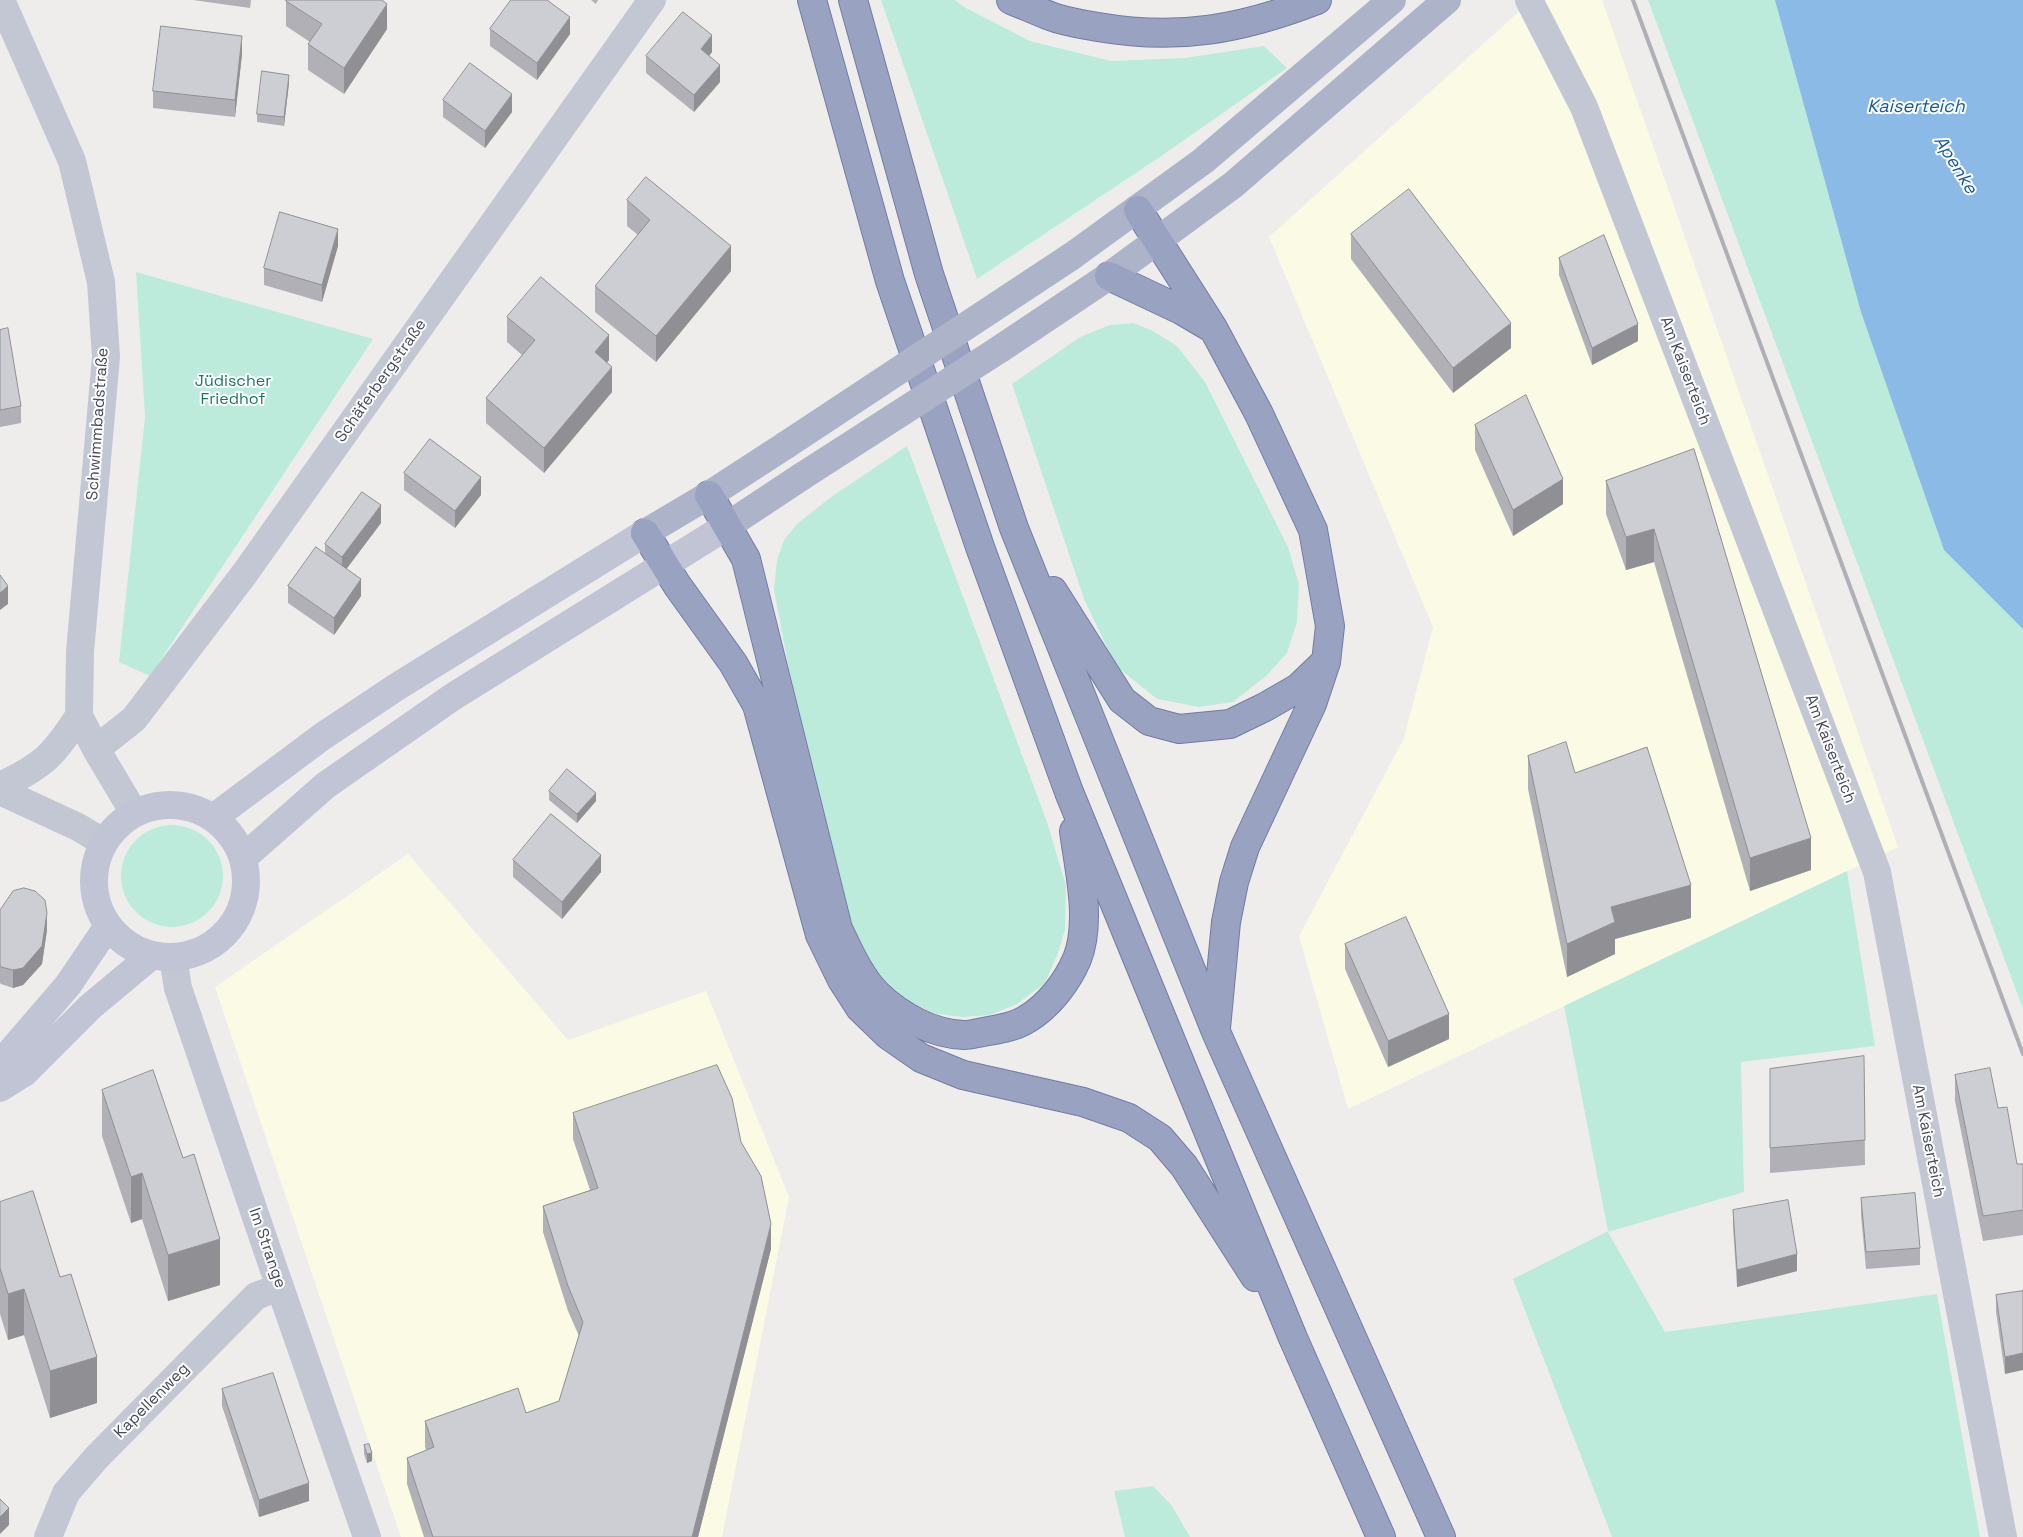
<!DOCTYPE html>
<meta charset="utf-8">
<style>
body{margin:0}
canvas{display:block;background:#efedec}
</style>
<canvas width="2023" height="1537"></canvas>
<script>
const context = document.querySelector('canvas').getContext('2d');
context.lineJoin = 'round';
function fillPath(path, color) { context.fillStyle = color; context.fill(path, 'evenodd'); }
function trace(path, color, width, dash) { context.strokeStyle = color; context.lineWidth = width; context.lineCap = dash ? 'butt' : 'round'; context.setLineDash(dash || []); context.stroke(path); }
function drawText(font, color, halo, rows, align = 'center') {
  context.font = font + ' "Space Grotesk",sans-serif'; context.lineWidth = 4; context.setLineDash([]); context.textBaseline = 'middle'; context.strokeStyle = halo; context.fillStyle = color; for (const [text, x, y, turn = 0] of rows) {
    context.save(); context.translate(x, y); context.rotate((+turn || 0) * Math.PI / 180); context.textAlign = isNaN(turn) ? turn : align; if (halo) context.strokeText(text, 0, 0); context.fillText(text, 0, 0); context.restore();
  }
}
const commercial = new Path2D(`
 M1532,0H1602L1898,847L1348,1109L1299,936L1404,738L1433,627L1269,237Z
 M408,854L568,1040L706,991L789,1197L722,1537H401L215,987Z`);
const green = new Path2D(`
 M881,0H955L964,7L1030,41L1111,61L1185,58L1264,46L1287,68L1160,157L977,279Z
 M1648,0H2023V1009Z
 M136,272L373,339L150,676L119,662L145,417Z
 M1133,323L1151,330L1177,346L1205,382L1288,547L1299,584L1297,622L1287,653L1266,676L1233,702L1199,707L1157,699L1116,666L1084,599L1012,384L1080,337L1110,325Z
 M907,446L1047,822L1066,886L1065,930L1058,953L1045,983L1017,1004L990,1015L963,1017L937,1014L910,1002L887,983L867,957L850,918L801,733L774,590L777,560L784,540L797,524L831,497Z
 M121 876a51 51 0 1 1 102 0a51 51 0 1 1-102 0Z
 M1847,871L1875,1046L1741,1062L1744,1192L1608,1232L1665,1332L1937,1294L1980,1537H1612L1513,1279L1608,1231L1564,1006Z
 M1153,1486L1172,1506L1190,1537H1125L1114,1491Z`);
const water = new Path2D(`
 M1775,0H2023V629L1944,550L1861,312Z`);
const minor = new Path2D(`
 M1,0L72,161L101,282L106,357L80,652L79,716L96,749L134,813
 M1529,0L1584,107L1877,872L2003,1537
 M96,749L134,719L245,573L652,0
 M0,786C43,766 53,756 79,716
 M0,791L78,827L103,842
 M173,958L178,988L273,1267L367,1537
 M48,1537L66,1493L96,1458L256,1296L280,1287`);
const secondary = new Path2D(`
 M94 881a76 76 0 1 1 152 0a76 76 0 1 1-152 0Z
 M213,818L323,736L395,688L645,533
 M243,858L326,785L454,696L727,526
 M0,1074L7,1056L68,985L108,926
 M0,1088L24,1073L90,1007L151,956`);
const primary = new Path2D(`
 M1072,256L1203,161L1392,0
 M1000,349L1109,276L1233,185L1447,0
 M727,526L801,477
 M645,533L709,495L786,445`);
const trunk = new Path2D(`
 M812,0L890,281L980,547L1069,792L1293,1338L1381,1537
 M853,0L929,274L1014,528L1216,1032L1441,1537
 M1011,0C1024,5 1037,11 1050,16C1065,22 1082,24 1098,27C1179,41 1242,29 1317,0
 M1138,210L1213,328L1259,414L1313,530L1330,626L1326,662L1312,704L1245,847L1234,882L1226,922L1216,1028
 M1109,276L1181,310L1210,327
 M709,495L746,559L838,929C849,951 859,976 877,994C900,1016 932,1034 964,1035C970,1035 977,1033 983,1032C996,1030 1015,1027 1027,1019C1049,1006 1067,982 1077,959C1092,921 1079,870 1074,831
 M645,533L677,585L733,663L757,705L820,935L842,980L860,1008L888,1035L921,1058L963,1075L1083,1102L1129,1118L1160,1138L1184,1166L1255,1277
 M1053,591L1122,700L1149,721L1179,729L1230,724L1265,707L1298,688L1324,663`);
const rail = new Path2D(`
 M1633,0L2023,1054`);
const primaryBridge = new Path2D(`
 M786,445L1072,256
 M801,477L1000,349`);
const wall = new Path2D(`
 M193,0H251L250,8Z
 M591,0H598L596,4Z
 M286,1L387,29L344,94L308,70V44L310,42L286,26Z
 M490,29L570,34L537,80L490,46Z
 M712,52L709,56L720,82L694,112L646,73V56Z
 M242,54L235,117L153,108V91Z
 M289,83L284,126L257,122V114Z
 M443,100L512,112L485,148L443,117Z
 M627,200L731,271L656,362L595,312V286L638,235L627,226Z
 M1351,234L1511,348L1453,393L1351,259Z
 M338,246L322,302L264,285V268Z
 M1559,258L1638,341L1592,365L1559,275Z
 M507,317L609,360L607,363L612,392L544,473L486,423V398L522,355L507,342Z
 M0,330L21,406V423L0,427Z
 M1475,425L1563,504L1513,536L1475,450Z
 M1694,449L1811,870L1750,891L1654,562L1626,570L1606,514V481Z
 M404,473L481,495L455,528L404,490Z
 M381,523L346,569L361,596L334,635L288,603V586L325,553V544Z
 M1528,756L1575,773L1691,918L1615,939V954L1567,977L1528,789Z
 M549,791L596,801L577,823L549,800Z
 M513,860L601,872L562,919L513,877Z
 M0,910L47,930L42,964L23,985L13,988L1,984L0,983Z
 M1345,944L1449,1039L1388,1067L1345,969Z
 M1864,1056L1865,1165L1770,1173V1069Z
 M1955,1075L1998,1108L2017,1164H2023V1235L1983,1241L1955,1101Z
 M102,1090L220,1285L168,1301L142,1219L131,1223L102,1136Z
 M573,1113L741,1142L771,1249L698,1537H424L407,1484V1458L426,1450L425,1447V1421L526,1413L559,1401L579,1336L568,1311L543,1232V1206L590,1190L573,1139Z
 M1861,1198L1920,1248V1265L1866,1269L1861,1215Z
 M0,1202L60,1277L97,1403L50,1418L24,1335L8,1340L0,1314Z
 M1733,1210L1797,1271L1737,1287L1733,1227Z
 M2023,1291L2005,1374L1996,1312V1295Z
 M222,1389L309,1501L259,1517L222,1406Z
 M364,1445L372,1461L367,1463L364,1454Z`);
const shadedWall = new Path2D(`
 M387,4V29L344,94V68Z
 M570,17V34L537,80V63Z
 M712,35V52L701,66V49Z
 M242,36V54L235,117V100Z
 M720,65V82L694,112V95Z
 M289,75V83L284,126V117Z
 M512,94V112L485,148V131Z
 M338,229V246L322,302V285Z
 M731,246V271L656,362V336Z
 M1511,323V348L1453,393V368Z
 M1638,324V341L1592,365V348Z
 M609,335V360L595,377V352Z
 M612,367V392L544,473V448Z
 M481,477V495L455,528V511Z
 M1563,479V504L1513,536V510Z
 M381,505V523L342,575V557Z
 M1654,529V562L1626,570V537Z
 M361,579V596L334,635V618Z
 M8,586V604L0,610V593Z
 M596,793V801L577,823V814Z
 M1811,838V870L1750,891V858Z
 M601,855V872L562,919V902Z
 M1691,885V918L1615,939V954L1567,977V944L1611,907Z
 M47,913V930L42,964L23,985L13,988V970Z
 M1449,1014V1039L1388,1067V1041Z
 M142,1173V1219L131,1223V1177Z
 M771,1224V1249L698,1537H692Z
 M220,1239V1285L168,1301V1255Z
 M1797,1254V1271L1737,1287V1270Z
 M24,1289V1335L8,1340V1294Z
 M2023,1353V1370L2005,1374V1357Z
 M97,1357V1403L50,1418V1371Z
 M372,1453V1461L367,1463V1454Z
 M309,1483V1501L259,1517V1500Z
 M9,1508V1525L0,1534V1517Z`);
const building = new Path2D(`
 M286,0H382L387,4L344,68L308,44L322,24L286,1Z
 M511,0H547L570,17L537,63L490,29Z
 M683,12L712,35L701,49L720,65L694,95L646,56Z
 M161,26L242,36L235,100L153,91Z
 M470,63L512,94L485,131L443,100Z
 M262,71L289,75L284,117L257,114Z
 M646,177L731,246L656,336L595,286L650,220L627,200Z
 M1409,189L1511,323L1453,368L1351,234Z
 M280,212L338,229L322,285L264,268Z
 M1604,235L1638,324L1592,348L1559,258Z
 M541,277L609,335L595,352L612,367L544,448L486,398L535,340L507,317Z
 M8,328L21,406L0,410V330Z
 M1526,395L1563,479L1513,510L1475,425Z
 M430,439L481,477L455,511L404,473Z
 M1694,449L1811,838L1750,858L1654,529L1626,537L1606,481Z
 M362,492L381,505L342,557L325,544Z
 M316,547L361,579L334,618L288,586Z
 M0,575L8,586L0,593Z
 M1566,742L1575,773L1647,747L1691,885L1611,907L1615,922L1567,944L1528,756Z
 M567,769L596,793L577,814L549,791Z
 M551,814L601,855L562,902L513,860Z
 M24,888L35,891L45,900L47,913L42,946L23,968L13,970L1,967L0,965V910L13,891Z
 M1406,917L1449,1014L1388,1041L1345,944Z
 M1864,1056L1865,1140L1770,1148V1069Z
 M717,1065L732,1098L741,1142L761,1176L771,1224L692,1537H433L407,1458L434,1447L425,1421L518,1388L526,1413L559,1401L583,1322L568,1286L543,1206L598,1188L573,1113Z
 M1990,1068L1998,1108L2007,1107L2017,1164H2023V1210L1983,1216L1955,1075Z
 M153,1070L183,1158L194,1154L220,1239L168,1255L142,1173L131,1177L102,1090Z
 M33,1191L60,1277L71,1274L97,1357L50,1371L24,1289L8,1294L0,1268V1202Z
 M1915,1193L1920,1248L1866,1252L1861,1198Z
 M1788,1200L1797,1254L1737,1270L1733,1210Z
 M2023,1291V1353L2005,1357L1996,1295Z
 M273,1373L309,1483L259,1500L222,1389Z
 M369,1444L372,1453L367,1454L364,1445Z
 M0,1499L9,1508L0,1517Z`);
const streetNames = [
 ["Am Kaiserteich",1685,371,69],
 ["Schäferbergstraße",381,381,-55],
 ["Schwimmbadstraße",98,424,-86],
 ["Am Kaiserteich",1830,749,69],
 ["Am Kaiserteich",1928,1141,79],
 ["Im Strange",267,1248,71],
 ["Kapellenweg",152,1401,-45]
];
const parkNames = [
 ["Jüdischer",233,382],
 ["Friedhof",233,400]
];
const waterNames = [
 ["Kaiserteich",1916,107],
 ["Apenke",1955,165,58]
];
fillPath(commercial, '#fafae5');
fillPath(green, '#bcebdc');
fillPath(water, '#8bbae6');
trace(trunk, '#717ca5', 30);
trace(minor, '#c3c7d3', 28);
trace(secondary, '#c0c4d5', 28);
trace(primary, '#adb4ca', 28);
trace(trunk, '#9aa2c2', 28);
trace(rail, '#afb0b7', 4);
trace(primaryBridge, '#adb4ca', 28);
fillPath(wall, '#b0b0b6');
fillPath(shadedWall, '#909094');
fillPath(building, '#cdcdd4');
trace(building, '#909094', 1);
drawText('16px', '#464a59', '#fff', streetNames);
drawText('16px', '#1b7561', '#fff', parkNames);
drawText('italic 18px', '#135a9e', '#fff', waterNames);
</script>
